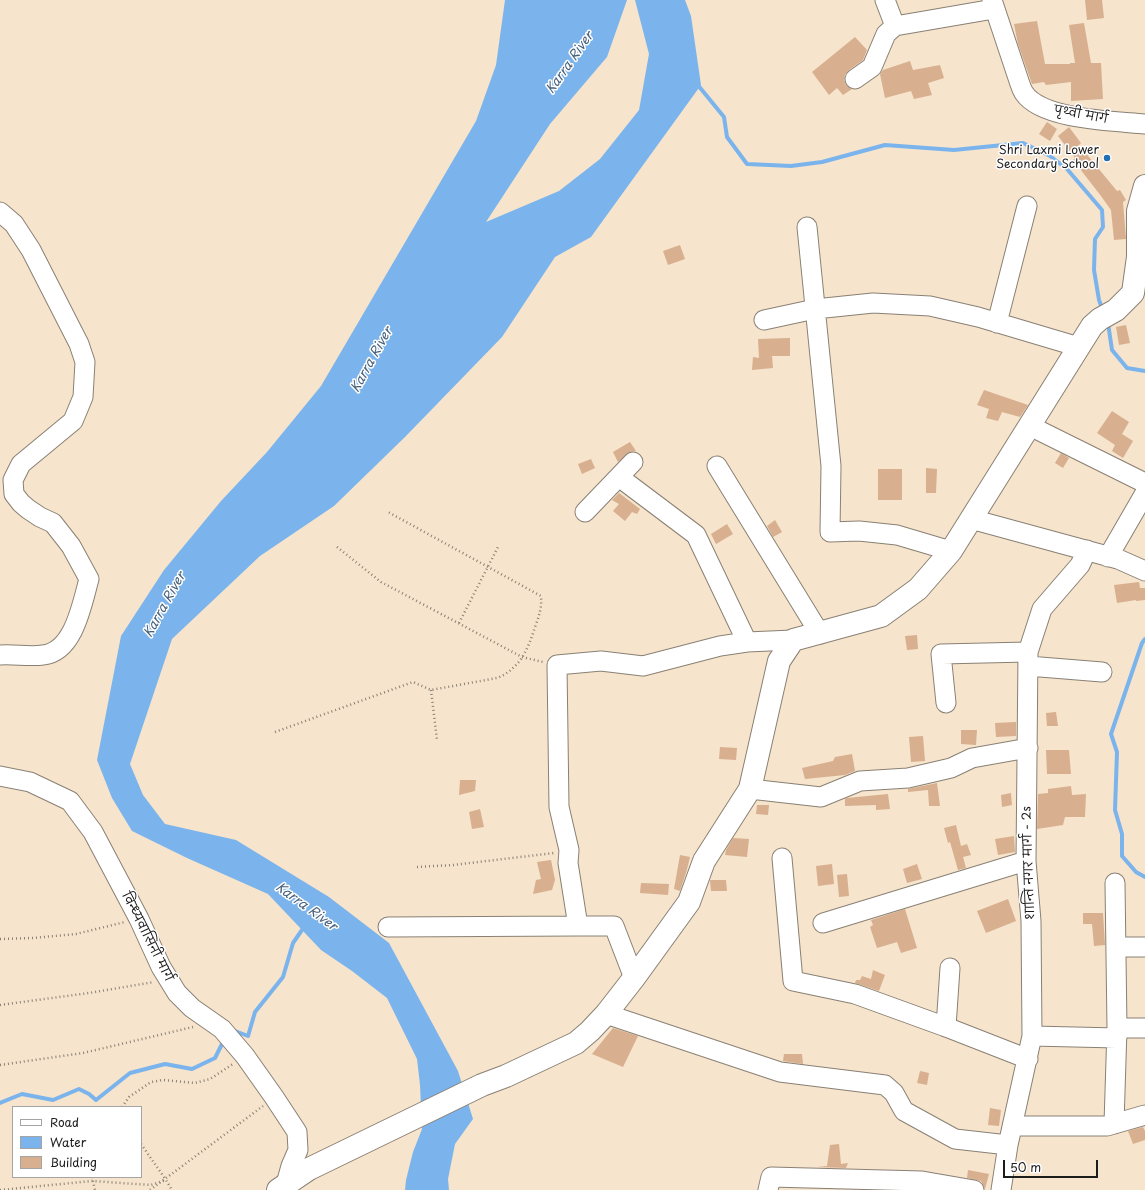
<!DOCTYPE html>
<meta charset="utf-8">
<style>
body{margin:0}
#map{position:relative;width:1145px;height:1190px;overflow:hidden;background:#f6e4cc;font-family:"Playpen Sans",sans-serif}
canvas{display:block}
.legend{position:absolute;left:12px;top:1106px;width:130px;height:72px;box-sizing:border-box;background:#fff;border:1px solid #a4a4a4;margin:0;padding:5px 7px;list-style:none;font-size:12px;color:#1c1c1c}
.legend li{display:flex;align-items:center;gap:8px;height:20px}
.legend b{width:20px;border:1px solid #a4a4a4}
.scale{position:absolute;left:1003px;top:1160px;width:95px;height:18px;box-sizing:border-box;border:2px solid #1c1c1c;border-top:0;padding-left:5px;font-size:12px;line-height:14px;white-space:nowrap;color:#1c1c1c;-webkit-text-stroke:3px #fff;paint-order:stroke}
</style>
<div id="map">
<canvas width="1145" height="1190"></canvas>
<ul class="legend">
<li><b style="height:5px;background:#fff"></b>Road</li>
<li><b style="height:11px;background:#7bb4ec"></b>Water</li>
<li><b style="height:11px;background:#d8af8f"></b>Building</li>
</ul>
<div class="scale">50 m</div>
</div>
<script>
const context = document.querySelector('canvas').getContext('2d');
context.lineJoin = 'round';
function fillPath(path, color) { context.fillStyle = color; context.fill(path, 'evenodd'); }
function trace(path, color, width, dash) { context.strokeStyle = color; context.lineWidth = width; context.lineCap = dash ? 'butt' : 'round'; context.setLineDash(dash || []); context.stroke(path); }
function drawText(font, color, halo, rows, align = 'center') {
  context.font = font + ' "Playpen Sans","Playpen Sans Deva",sans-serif'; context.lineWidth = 3; context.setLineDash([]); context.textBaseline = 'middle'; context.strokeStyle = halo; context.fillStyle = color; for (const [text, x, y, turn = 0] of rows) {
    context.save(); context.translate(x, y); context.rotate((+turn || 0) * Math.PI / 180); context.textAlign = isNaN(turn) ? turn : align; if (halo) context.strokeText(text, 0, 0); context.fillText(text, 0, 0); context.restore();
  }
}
const water = new Path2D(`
 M505,0H627L607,57L550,124L486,222L559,191L600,159L639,110L649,54L635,0H685L691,16L701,85L591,237L555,257L502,337L405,437L334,506L260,556L172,639L130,764L143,795L165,824L236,840L329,897L389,943L458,1071L473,1119L455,1144L448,1179L449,1190H405L406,1180L413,1152L422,1129L420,1085L417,1059L387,998L352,971L321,950L268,894L187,858L132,831L112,798L97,760L121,636L164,570L221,501L267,452L321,386L476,121L496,65Z`);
const stream = new Path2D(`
 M697,84L724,117L727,137L747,164L791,166L822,162L885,145L954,150L1023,143L1050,156L1067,169L1102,210L1103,227L1095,239L1094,270L1099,300L1103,311
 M1108,323L1112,350L1127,368L1145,371
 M1145,639L1142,643L1111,734L1117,752L1115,810L1122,834V856L1136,872L1145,877
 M233,1032L235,1031L248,1036L255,1012L283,977L293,943L304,927
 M0,1103L22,1094L53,1100L79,1089L89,1094L96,1100L130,1073L165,1064L192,1069L215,1058L224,1040`);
const building = new Path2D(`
 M1085,0H1102L1104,18L1087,20Z
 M1037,21L1045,64H1070V63H1075L1069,25L1084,23L1091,63H1101L1103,99L1071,101V82L1046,85L1044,82L1032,84L1018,44L1014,24Z
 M855,37L867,50L863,60L849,70L845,75L844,80L846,85L852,89L843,95L837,88L829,95L812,72Z
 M910,61L913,70L940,65L944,78L928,83L932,95L914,99L911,91L885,98L880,74L883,70Z
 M1047,122L1057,129L1050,141L1039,134Z
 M1069,127L1081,143L1079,145L1117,191L1120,190L1126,200L1123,202L1126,239L1114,240L1111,210L1101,196L1073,160L1075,158L1058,136Z
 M680,245L685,259L668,265L663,251Z
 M1126,325L1130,343L1119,345L1116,327Z
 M790,338V356H772L773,368L752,370L753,357L759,358L758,339Z
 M984,390L1028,405L1020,417L1002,412L998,421L986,418L989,409L977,405Z
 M1112,411L1129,422L1122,434L1133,441L1123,458L1112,451L1115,445L1097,433Z
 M630,442L636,451L630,452L618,462L613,452Z
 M1061,453L1069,458L1063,468L1055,463Z
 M591,459L595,468L582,474L578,464Z
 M926,468L937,469L936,493H926Z
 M878,469H902V500H878Z
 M619,493L640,509L637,514L632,512L625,521L613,511L619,504L612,500Z
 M775,520L782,532L773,537L767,526Z
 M727,524L733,534L716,544L711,534Z
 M1139,582L1140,588H1145V600L1136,601V600L1117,603L1114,585Z
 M917,635L918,649L907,650L905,636Z
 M1056,712L1058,726H1047L1046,713Z
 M1016,722V736L996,737L995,723Z
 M961,730H977L976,745L961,744Z
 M923,736L925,761L911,762L909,737Z
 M720,747L737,748L736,760L719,759Z
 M1046,750H1069L1071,774H1047Z
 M852,754L855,771L845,775L805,779L802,768L833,761L835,757Z
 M460,780H476L475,791L459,795Z
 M937,783L940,806H929L928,790L908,792V789Z
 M1071,786L1072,795L1086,794L1085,817H1065L1063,825L1037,829L1038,794L1048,793V789Z
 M1011,793L1012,805L1002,807L1001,795Z
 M888,794L890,809L876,810V805L845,806V799L847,798Z
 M757,805H769L768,815L756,814Z
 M480,809L484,827L472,829L469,812Z
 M956,825L961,846L967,844L971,855L963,857L966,868L958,870L950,842L948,843L944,828Z
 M1014,836L1015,852L998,855L995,839Z
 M733,838L749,839L747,857L725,855L726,850Z
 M680,855L690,857L686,873L680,891L674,889Z
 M551,860L555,880L552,890L533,894L536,880L541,879L537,862Z
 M832,864L834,884L818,886L816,866Z
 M917,864L922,879L907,883L903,869Z
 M847,874L849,896L839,897L837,875Z
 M710,880H726L727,891H711Z
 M641,883L669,884L668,895L640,893Z
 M1008,899L1016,921L986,933L977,911Z
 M905,909L917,948L901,953L897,942L877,948L870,927L873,925L871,920Z
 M1083,913H1103L1105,945L1094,946L1092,924H1083Z
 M873,970L885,975L879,991L855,983L856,980H860L862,976L871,979Z
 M613,1028L638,1036L623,1067L592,1054Z
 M784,1054H802L803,1064L783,1061Z
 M920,1071L929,1073L927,1085L917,1083Z
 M990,1108L1001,1110L999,1126L988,1125Z
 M1143,1127L1145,1131V1140L1133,1144L1128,1131Z
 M839,1144L841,1164L848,1163L846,1168L817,1167L827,1166L830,1145Z
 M968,1170L989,1174L985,1189L981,1181L967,1178Z`);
const path = new Path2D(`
 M337,547L381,582L522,657L543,662
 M459,623L499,545
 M431,690L437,740
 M275,732L413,682L431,690L497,678C520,669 528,649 535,627C539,616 542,608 541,596L388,512
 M417,867L453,865L554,853
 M0,939L33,938L76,934L125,922
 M0,1005L89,993L154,982
 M0,1065L83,1053L193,1027
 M122,1107L129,1097L151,1082L163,1080L195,1083L210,1079L233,1064
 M141,1144L166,1180
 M92,1177L95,1190
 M0,1190L92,1181L151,1185L166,1180L172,1190
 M150,1190L263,1106`);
const minor = new Path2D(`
 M885,0L895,26
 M992,0L1020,84C1021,87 1022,90 1024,93C1042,120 1115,121 1145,124
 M855,79L872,67L886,34L895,26L994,9
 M0,212L14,224L31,250L79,344L85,362L83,397L73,421L21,464L13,480L14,494L21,503L28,509L40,517L53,523L71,546L89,579C82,604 74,652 43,655C30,657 14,654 0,655
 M807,227L831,466L830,532L859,531L897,535L951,551
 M764,320L815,309L873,303L930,306L978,317L1079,347
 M997,323L1027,206
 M1030,426L1145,483
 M717,466L820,634
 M619,477L696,535L747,642
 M585,512L633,462
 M971,519L1118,559L1145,571
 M1108,557L1145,493
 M1028,666L1102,672
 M946,703L941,654L1028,652
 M0,776L30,782L70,801L93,832L139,919L161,967L177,993L192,1008L222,1029L245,1056L274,1097L297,1132L298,1150L291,1166L286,1184
 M750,789L821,797L860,781L908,778L951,768L972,758L1028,748
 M782,858L793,981L855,994L946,1027L1028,1059
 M823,923L1026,861
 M388,927L578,926
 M1117,947H1145
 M634,978L614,926H578L568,863L569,850L559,807L557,665L601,661L643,666L720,646L747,642L793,640
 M606,1014L780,1072L885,1085L894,1093L904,1111L955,1139L1008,1145
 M946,1027L950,968
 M1117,1028H1145
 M1032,1036L1117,1038
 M1114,1124L1117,1028L1115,883
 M1013,1126H1107L1145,1115
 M768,1190L771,1177L922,1181L974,1190
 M1001,1190L1008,1145L1032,1036L1031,921L1026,861L1028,652L1042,609L1080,565L1087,550`);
const major = new Path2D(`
 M278,1190L309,1169L482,1085L506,1076L576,1043L590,1031L606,1014L634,978L689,902L704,861L750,789L779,661L793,640L881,616L918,589L951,551L1092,326L1100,319L1116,310L1133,293L1138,257V211L1145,186`);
const markers = [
 [1107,158,4,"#1f6fb2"]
];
const streetNames = [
 ["पृथ्वी मार्ग",1081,115,10],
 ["शान्ति नगर मार्ग - 2s",1029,863,-92],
 ["विन्ध्यवासिनी मार्ग",147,937,63]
];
const poiNames = [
 ["Shri Laxmi Lower",1099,151],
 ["Secondary School",1099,165]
];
const waterNames = [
 ["Karra River",570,63,-55],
 ["Karra River",372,360,-61],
 ["Karra River",165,605,-61],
 ["Karra River",306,907,36]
];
fillPath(water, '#7bb4ec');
trace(stream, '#7bb4ec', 4);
fillPath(building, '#d8af8f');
trace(minor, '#898074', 21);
trace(major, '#898074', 24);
trace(path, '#898074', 2.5, [1, 3]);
trace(minor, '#fff', 19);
trace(major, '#fff', 22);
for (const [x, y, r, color] of markers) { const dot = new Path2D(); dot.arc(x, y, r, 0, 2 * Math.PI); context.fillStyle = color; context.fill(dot); trace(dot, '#fff', 1.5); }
drawText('12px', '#1c1c1c', '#fff', streetNames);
drawText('12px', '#1c1c1c', '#fff', poiNames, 'right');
drawText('italic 13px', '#47607a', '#fff', waterNames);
</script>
